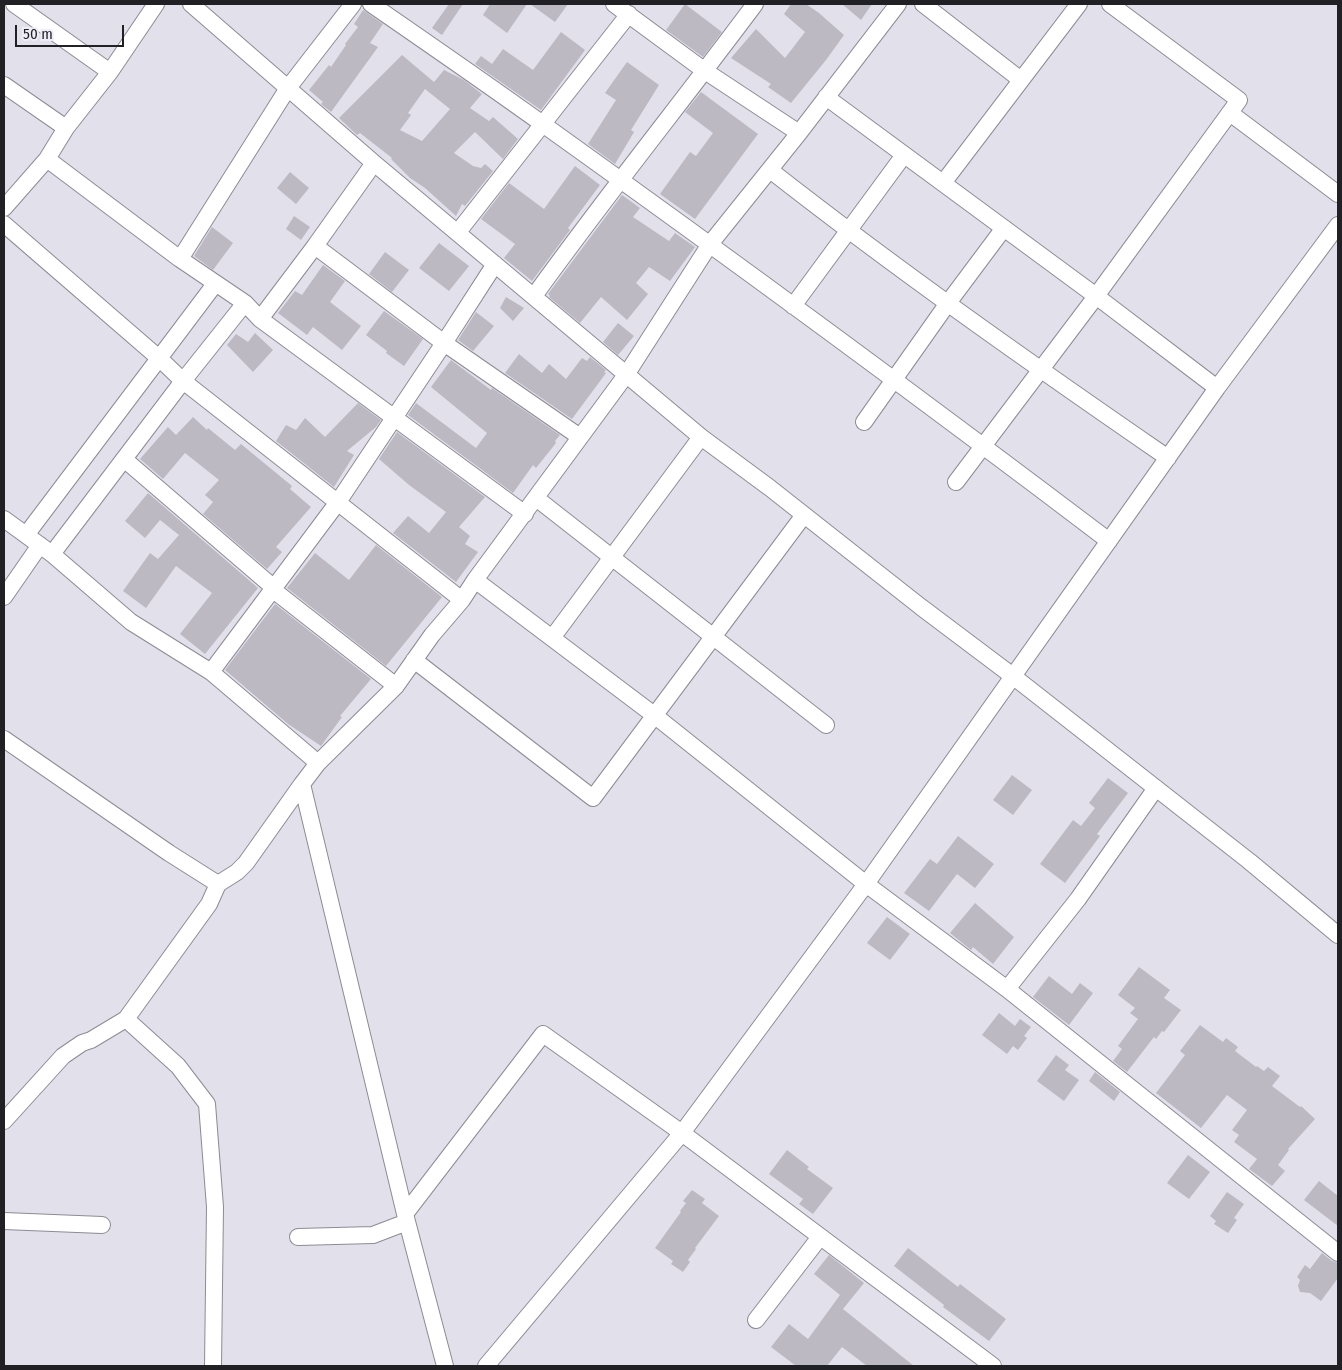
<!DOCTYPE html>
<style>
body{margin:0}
#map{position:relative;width:1342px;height:1370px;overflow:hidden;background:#e2e0ea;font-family:"Fira Sans Condensed",sans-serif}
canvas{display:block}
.frame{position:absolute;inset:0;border:5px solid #212024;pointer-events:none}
.scale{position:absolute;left:15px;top:25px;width:109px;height:22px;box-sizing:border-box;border:2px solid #212024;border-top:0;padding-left:6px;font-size:15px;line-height:18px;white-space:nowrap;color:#212024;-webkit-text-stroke:4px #efedf7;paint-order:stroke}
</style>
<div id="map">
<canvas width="1342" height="1370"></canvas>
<div class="frame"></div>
<div class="scale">50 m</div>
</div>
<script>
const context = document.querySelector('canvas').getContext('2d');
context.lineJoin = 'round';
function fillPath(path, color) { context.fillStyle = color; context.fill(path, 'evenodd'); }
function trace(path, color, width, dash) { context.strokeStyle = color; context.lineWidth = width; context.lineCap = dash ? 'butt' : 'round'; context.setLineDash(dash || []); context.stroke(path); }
const building = new Path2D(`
 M449,4H463L442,35L432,28Z
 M490,4H527L507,33L483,15Z
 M530,4H568L555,22Z
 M685,4L722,32L703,57L666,30Z
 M791,4H806L819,13L844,35L826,60L791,103L768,87L771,84L731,58L756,29L785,58L805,32L784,14Z
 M842,4H872L861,20Z
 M363,10L383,24L370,43L378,47L331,112L321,104L323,102L309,90L329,65L331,67L346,45L345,44L358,27L354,24Z
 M561,32L585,50L541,110L475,64L481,56L492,64L503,49L533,70Z
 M402,55L434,82L444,70L464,80L482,94L470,108L489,121L493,117L518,139L503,159L475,132L454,153L473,166L481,168L485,164L493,171L465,206L462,204L456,216L425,188L410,178L391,159L392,158L360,133L357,135L339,118ZM425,89L450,109L422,141L400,130L411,115L408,113Z
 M627,62L659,85L631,130L634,132L615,164L588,144L616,100L605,93Z
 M701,92L758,134L695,219L660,194L690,152L696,156L713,133L685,112Z
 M575,166L600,185L568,228L570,230L532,281L504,258L515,244L481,219L509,183L544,209Z
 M290,172L309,188L296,204L277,188Z
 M622,195L640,208L633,217L669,241L675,233L695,247L670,281L649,267L636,283L648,294L627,320L601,297L580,323L549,297L550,296L548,294Z
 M294,216L310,227L301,240L286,229Z
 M212,227L233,243L213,270L194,256Z
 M439,243L469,266L449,291L419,268Z
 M385,252L409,270L392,292L369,274Z
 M323,265L345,281L330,302L361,326L342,350L313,327L307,335L278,313L295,291L302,295Z
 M506,297L524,308L513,321L500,308Z
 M384,311L423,339L404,366L386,353L387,351L366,335Z
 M476,312L494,326L473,351L458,340Z
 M618,323L634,336L618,355L603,342Z
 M255,333L273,350L253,372L227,345L236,334L248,342Z
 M519,354L542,373L549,364L566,379L582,358L587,361L590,357L606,370L604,372L606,373L572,419L505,373Z
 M451,360L491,390L492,388L560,435L555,441L556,443L536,468L533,465L513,493L408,415L416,403L476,448L487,433L431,387Z
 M358,403L381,420L376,427L347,451L354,455L334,487L276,441L286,425L296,430L305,418L325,437Z
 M193,417L207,430L208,428L235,450L241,444L292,486L290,489L311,507L276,547L282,552L267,569L203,514L213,502L205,495L219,480L185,453L163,479L140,459L168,427L176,435Z
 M397,432L485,497L459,527L470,536L465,544L478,552L456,582L393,533L408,516L429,533L446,512L409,485L379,459Z
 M148,493L258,588L205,654L180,634L212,593L176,566L146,608L123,591L150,553L158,559L179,535L160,520L145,538L125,521Z
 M376,545L442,597L386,666L287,588L315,553L349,580Z
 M275,604L371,679L340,716L342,717L321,746L288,724L225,670Z
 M1012,775L1032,790L1013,815L993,800Z
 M1108,778L1128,793L1097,834L1100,836L1065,883L1040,864L1073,820L1081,826L1095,808L1089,803Z
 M958,836L994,864L975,888L957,874L929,911L904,893L930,859L937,864Z
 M975,903L1014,937L993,964L973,947L971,950L950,933Z
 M887,917L910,934L890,960L867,943Z
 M1139,967L1170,990L1164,998L1181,1010L1164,1032L1162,1031L1156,1039L1154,1037L1127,1072L1113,1061L1122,1049L1118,1046L1138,1019L1130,1013L1135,1008L1118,995Z
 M1049,976L1072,994L1080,983L1093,993L1069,1025L1033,997Z
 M999,1013L1015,1026L1020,1019L1031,1027L1024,1036L1027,1038L1018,1050L1013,1046L1007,1054L982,1035Z
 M1200,1025L1223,1042L1226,1038L1238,1047L1235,1051L1256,1067L1257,1066L1264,1071L1268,1067L1280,1076L1272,1086L1300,1107L1301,1106L1315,1119L1288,1149L1289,1150L1278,1165L1285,1171L1272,1186L1249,1169L1257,1159L1234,1142L1239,1135L1232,1130L1247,1110L1227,1095L1201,1128L1156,1093L1185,1055L1180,1051Z
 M1056,1055L1069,1065L1065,1070L1079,1080L1064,1101L1037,1081Z
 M1095,1072L1120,1092L1114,1101L1089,1081Z
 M787,1150L809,1167L807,1169L833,1188L813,1214L799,1204L803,1199L769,1174Z
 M1188,1155L1210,1172L1189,1199L1167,1183Z
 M1319,1181L1338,1196V1226L1304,1200Z
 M692,1190L705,1199L702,1203L719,1216L695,1248L696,1249L688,1260L690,1262L683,1272L671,1264L673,1261L655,1248L681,1212L680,1211L686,1203L683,1201Z
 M1227,1192L1244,1204L1234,1218L1237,1220L1228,1233L1214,1224L1216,1221L1210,1216Z
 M908,1248L958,1287L960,1284L1006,1319L989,1341L943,1307L944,1305L894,1266Z
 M1322,1253L1332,1261L1338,1263V1278L1321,1301L1310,1293L1300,1292L1298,1286L1300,1280L1297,1277L1305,1265L1310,1269Z
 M829,1255L864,1283L843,1309L914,1366H867L842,1347L827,1366H796L771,1347L789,1324L808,1339L840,1295L814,1274Z`);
const minor = new Path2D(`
 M14,4L110,72
 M191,4L374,163L701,437L770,488L921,607L1014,677L1249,861L1338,935
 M371,4C429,44 487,84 544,125C734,261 923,400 1109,541
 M614,4L705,71L799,133
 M923,4L1021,80
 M4,85L66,128
 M826,97L1096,296L1217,388
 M1230,113L1338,194
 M47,159L180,259L245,303L260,319L525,514
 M770,170C899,271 1033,365 1168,458
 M943,183L1079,4
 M4,208L47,159L66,128L110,72L156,4
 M4,224L160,359L183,381L462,600
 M458,232L629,14
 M315,246L444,343L580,437
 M180,259L288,88L353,4
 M534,296C605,197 682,102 755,4
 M793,306L904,155
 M260,319L315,246L374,163
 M864,422L948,303L1004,228
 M124,459L273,587
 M956,482L1091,303L1239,100L1110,4
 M536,498L826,725
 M4,519L52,554L131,622L211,672L318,763
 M26,535L215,284
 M52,554L183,381L245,303
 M475,580L654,715L866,884L1007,989L1338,1253
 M272,589L396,686
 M4,597L40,545
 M552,638L701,437
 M414,660L593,798L804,515
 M211,672L338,502L444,343L495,264
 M4,739L169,853L218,884L237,872L246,863L302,784L318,763L396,686L432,635L462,600L475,580L626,375L710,244L799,133L898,4
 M302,784L405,1214L445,1366
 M1007,989L1078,899L1156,788
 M126,1019L178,1066L207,1104L215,1207L213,1366
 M4,1121L63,1056L82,1043L91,1040L126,1019L209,904L218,884
 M405,1214L543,1034L682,1133L993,1366
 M4,1221L102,1225
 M298,1237L373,1235L407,1222
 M756,1320L820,1237
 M486,1366L682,1133L866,884L1217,388L1338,225`);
fillPath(building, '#bcb9c3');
trace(minor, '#8d8b94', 18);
trace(minor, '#fff', 16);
</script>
